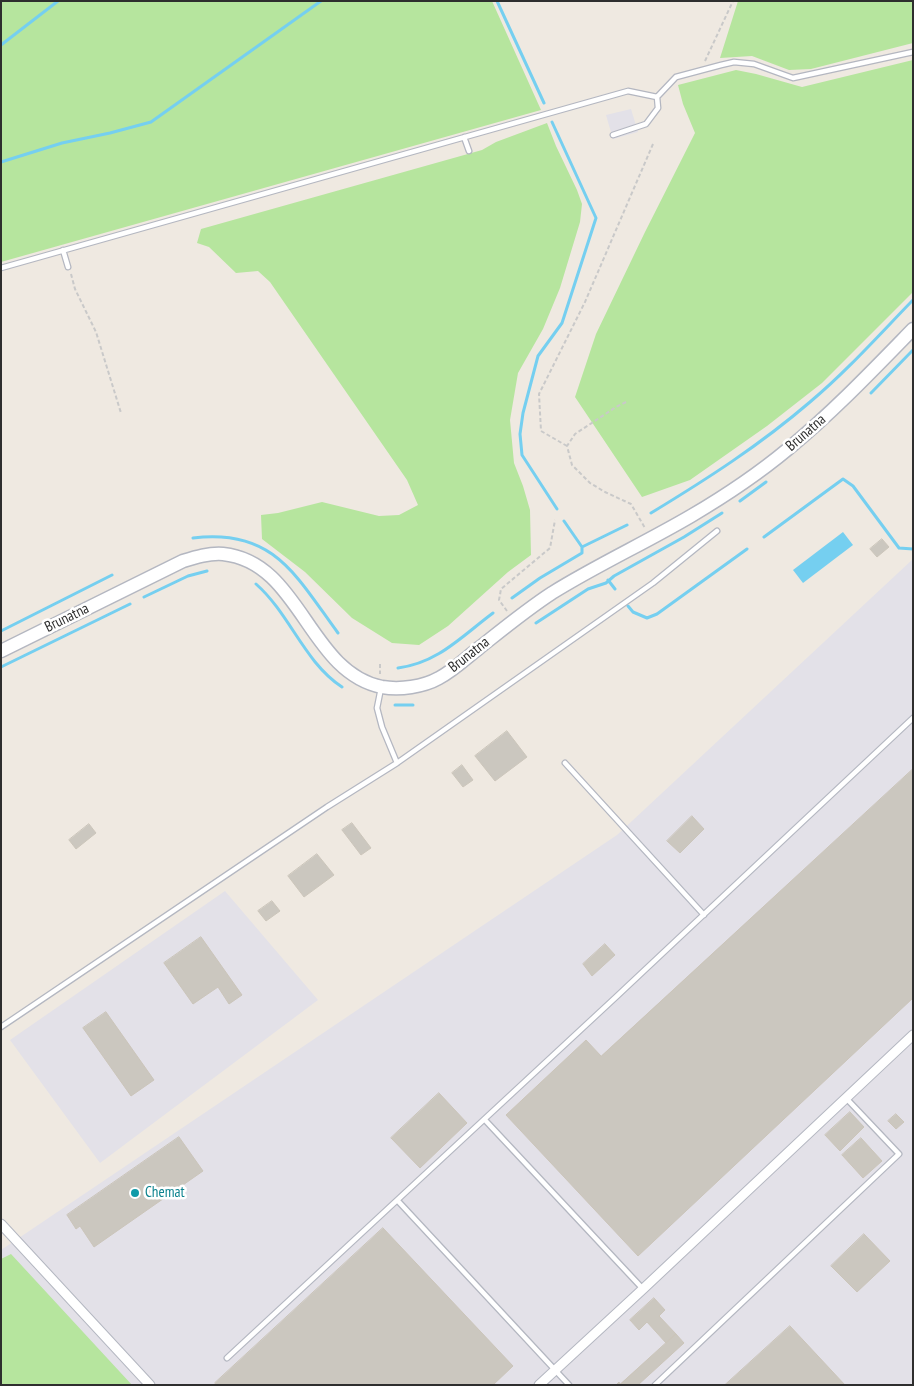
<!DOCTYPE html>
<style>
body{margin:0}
#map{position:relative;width:914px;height:1386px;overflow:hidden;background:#efe9e1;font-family:"PT Sans Narrow",sans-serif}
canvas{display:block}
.frame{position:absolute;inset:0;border:2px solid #2e2e2e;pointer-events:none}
</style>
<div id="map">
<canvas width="914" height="1386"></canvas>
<div class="frame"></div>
</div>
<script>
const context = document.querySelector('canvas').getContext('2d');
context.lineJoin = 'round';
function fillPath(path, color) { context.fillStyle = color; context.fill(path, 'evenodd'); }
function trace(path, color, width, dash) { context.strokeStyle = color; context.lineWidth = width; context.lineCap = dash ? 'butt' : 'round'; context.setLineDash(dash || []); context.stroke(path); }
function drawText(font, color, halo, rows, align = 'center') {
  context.font = font + ' "PT Sans Narrow",sans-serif'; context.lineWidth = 5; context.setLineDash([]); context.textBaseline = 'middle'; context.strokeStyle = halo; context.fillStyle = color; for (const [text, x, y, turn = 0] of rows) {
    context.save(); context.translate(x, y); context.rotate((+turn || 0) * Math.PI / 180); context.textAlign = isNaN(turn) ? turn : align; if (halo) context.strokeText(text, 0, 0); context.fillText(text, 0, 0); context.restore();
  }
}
const industrial = new Path2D(`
 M631,109L638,132L613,139L606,115Z
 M913,559V1385H1V1250L617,835Z
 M225,891L318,1000L100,1163L10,1040Z`);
const green = new Path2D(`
 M1,1H492L541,110L1,262Z
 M738,1H913V43L811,69L789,70L752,56L720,58Z
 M913,60V292L822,383L767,426L690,480L642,497L575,397L596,334L645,232L695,133L683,104L678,85L736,70L756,74L802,87Z
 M547,123L556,146L577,190L582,204L580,222L560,288L543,329L518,373L510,420L514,463L523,486L530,510L531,555L508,572L448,626L419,645L392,643L352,618L305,572L262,539L261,515L278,513L322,502L379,516L399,515L418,505L407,480L270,282L258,271L236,273L209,247L197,243L201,229L482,150L496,142Z
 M11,1254L132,1385H1V1259Z`);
const water = new Path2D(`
 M843,532L853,545L803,583L793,570Z`);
const stream = new Path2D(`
 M497,1L544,103
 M1,45L58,1
 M552,122L596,218L562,323L538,356L523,413L520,434L522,455L557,509
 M1,162L62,143L110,133L151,122L321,1
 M871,393L913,350
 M740,501L766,482
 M651,513C707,479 760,445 810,402C847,371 879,335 913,300
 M564,521L582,547
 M764,537L843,479L853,486L899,548L913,549
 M193,538C274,528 296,576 338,633
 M608,580L615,589
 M256,584C290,614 304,662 342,687
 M144,597L188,576L207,571
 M512,598L540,578L582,553V547L627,525
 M628,606L633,612L647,618L657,614L747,549
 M536,623L588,589L606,583L614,576L684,537L722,513
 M1,631L112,575
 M1,667L130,604
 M398,668C438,663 462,636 493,613
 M395,705H413`);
const building = new Path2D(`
 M882,539L889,547L877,557L870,549Z
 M507,731L527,757L495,781L475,756Z
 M462,765L473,780L463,787L452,773Z
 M913,769V998L638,1256L506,1115L586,1040L601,1056Z
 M692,816L704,829L680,853L667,841Z
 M352,823L371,848L361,855L342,830Z
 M89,824L96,833L76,849L69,840Z
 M317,854L334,875L304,897L288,876Z
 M272,901L280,911L266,921L258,911Z
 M201,937L242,995L229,1004L218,987L193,1004L164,963Z
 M605,944L615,955L592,976L583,964Z
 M106,1012L154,1080L131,1096L83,1028Z
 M439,1093L467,1123L420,1168L391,1138Z
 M850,1112L864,1127L840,1151L825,1135Z
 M896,1114L904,1122L896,1129L888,1121Z
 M179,1137L203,1171L94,1247L80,1226L76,1229L67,1215Z
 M861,1138L882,1161L863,1178L842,1155Z
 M383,1228L513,1366L493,1385H216L215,1383Z
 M864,1234L890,1261L857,1292L831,1266Z
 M654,1298L665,1310L659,1316L676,1334L666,1343L647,1322L639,1330L630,1320Z
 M790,1326L845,1385H725Z
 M676,1334L684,1343L638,1385H616L619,1382L620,1384Z`);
const path = new Path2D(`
 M705,61L733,1
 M71,274L75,289L96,332L121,413
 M626,402L616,407L575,434L567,446L572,465L590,483L605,492L631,504L645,528
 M567,446L541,431L539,394L585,302L653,144
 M507,611L499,600L501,589L550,548L555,520
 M380,664V674`);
const lane = new Path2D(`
 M657,97L676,77L721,65L734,62L754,64L793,78L913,52
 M613,135L646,124L658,108L657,97
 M464,137L469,151
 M63,250L68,267
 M1,268L628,91L657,97
 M381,688L377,708L382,727L397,763
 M565,763L704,915
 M1,1027L327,807L397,763L653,583L717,531
 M485,1120L643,1289
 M398,1201L569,1385
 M227,1358L616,997L913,718
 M655,1385L899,1154L846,1098`);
const street = new Path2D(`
 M1,1224L150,1385
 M539,1385L643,1289L913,1035`);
const secondary = new Path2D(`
 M1,651L183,561C196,557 209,553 223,554C301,562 308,672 382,687C400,690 423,687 439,678C454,670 466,658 479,648C503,629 526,610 552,593C597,565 645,543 691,516C725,496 758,474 788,449C833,412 873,370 913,329`);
const markers = [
 [135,1193,5,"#0f9aa8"]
];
const streetNames = [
 ["Brunatna",806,433,-41],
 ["Brunatna",67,618,-26],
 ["Brunatna",469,655,-38]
];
const cultureNames = [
 ["Chemat",145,1193]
];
fillPath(industrial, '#e3e1e8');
fillPath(green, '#b6e59e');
fillPath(water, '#75cff0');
trace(stream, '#75cff0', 3);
fillPath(building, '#cbc7bf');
trace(building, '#cbc5ba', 1);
trace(lane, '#b4b7c1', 7);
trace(street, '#b4b7c1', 11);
trace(secondary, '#b4b7c1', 15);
trace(path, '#c9c9c9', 2, [4, 2.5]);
trace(lane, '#fff', 4.5);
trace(street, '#fff', 9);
trace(secondary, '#fff', 12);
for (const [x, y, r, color] of markers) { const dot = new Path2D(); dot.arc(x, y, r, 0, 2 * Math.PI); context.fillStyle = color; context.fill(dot); trace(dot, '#fff', 2); }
drawText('15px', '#2e2e2e', '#fff', streetNames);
drawText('15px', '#0d838f', '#fff', cultureNames, 'left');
</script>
